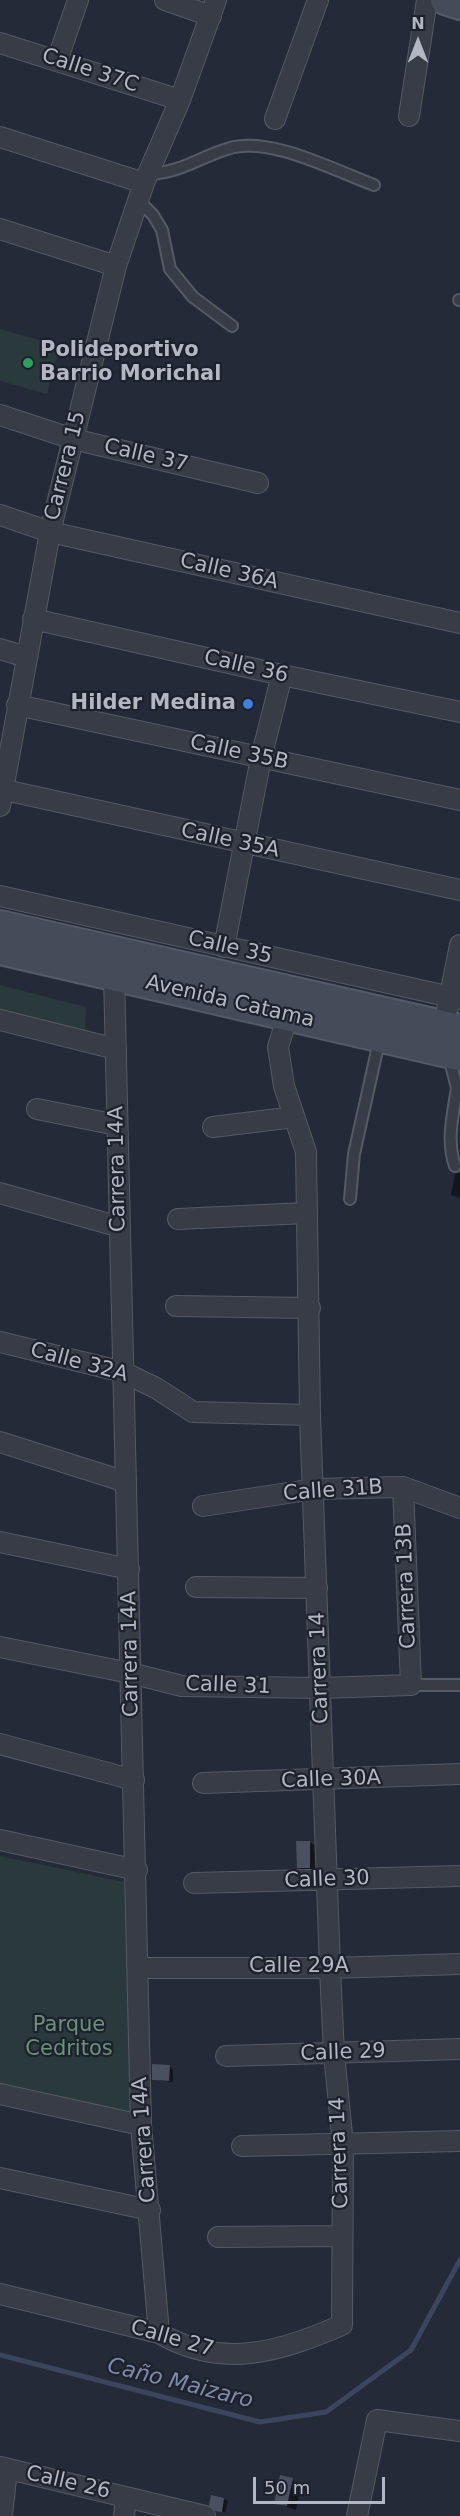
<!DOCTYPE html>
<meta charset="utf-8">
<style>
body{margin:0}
#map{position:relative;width:460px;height:2516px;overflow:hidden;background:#242a37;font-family:"DejaVu Sans",sans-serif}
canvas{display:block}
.north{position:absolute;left:388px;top:12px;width:60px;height:60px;-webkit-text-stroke:4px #1d212c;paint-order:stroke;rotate:0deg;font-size:16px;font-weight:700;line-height:24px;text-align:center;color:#b2b7c3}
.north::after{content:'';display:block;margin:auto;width:21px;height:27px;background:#b2b7c3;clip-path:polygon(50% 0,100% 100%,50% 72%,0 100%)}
.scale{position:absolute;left:253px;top:2477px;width:132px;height:27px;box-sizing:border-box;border:3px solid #b2b7c3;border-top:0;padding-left:8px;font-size:18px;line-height:21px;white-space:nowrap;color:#b2b7c3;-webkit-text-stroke:4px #1d212c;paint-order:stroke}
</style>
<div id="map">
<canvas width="460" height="2516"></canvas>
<div class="north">N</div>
<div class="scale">50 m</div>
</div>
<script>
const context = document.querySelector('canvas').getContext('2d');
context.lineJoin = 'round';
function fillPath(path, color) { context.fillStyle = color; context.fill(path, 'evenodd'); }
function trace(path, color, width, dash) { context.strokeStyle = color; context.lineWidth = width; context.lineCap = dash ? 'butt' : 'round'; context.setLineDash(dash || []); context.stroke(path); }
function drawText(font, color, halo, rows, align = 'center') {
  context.font = font + ' "DejaVu Sans",sans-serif'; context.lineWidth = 4.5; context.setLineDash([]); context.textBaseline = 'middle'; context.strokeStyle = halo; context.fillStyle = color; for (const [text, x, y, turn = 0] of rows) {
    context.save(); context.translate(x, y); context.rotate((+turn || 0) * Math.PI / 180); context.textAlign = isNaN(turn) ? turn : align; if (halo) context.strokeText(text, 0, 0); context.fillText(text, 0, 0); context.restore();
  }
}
const green = new Path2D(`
 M0,329L60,346L47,394L0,381Z
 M0,985L86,1007L85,1033L0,1013Z
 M0,1856L134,1884L141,2125L0,2092Z`);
const shadow = new Path2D(`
 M460,1173V1198L451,1195L455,1174Z
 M309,1842L318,1847V1872H306L298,1867Z
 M170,2066L173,2069V2082L153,2080Z
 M281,2477L301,2484L296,2510L276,2503Z
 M224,2499L228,2501L225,2513L216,2509Z`);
const stream = new Path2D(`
 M0,2355L260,2422L326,2412L411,2350L460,2260`);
const building = new Path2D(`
 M296,1841H310V1868H297Z
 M152,2064L170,2065L169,2081L152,2080Z
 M280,2475L293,2478L287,2506L274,2504Z
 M211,2495L224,2498L222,2512L215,2511L209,2505Z`);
const lane = new Path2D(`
 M148,174C180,173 198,158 227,149C269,135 333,170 374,185
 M138,200L153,215L162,230L170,269L193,297L232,326
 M459,300H460
 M449,1057L457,1088L460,1093
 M455,1166C446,1141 453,1114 457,1088
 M350,1199L354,1154L380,1037
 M411,1685H460`);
const street = new Path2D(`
 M165,0L211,16
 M0,43L180,100
 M57,61L78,0
 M409,116L427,0
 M275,119L318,0
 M0,137L144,183
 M0,229L116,266
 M0,415L73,439L258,483
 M0,515L50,532L460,623
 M33,619L282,675L460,712
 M0,649L26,657
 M17,705L460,800
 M0,789L460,890
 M0,806L50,532L116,266L144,183L180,100L216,0
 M0,896L460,999
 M224,947L261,758L282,675
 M114,975L141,2125L159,2333
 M447,1010L460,945
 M0,1020L116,1049
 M37,1109L117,1125
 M213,1127L294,1117
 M0,1193L120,1227
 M178,1219L306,1213
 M176,1306L310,1308
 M0,1342L123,1372L156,1388L193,1412L310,1415
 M0,1442L126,1482
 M203,1506L314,1489L403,1487L460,1508
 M0,1542L129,1569
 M196,1587L317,1588
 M0,1647L130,1673L182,1686L321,1688L411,1685L403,1487
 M0,1744L134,1780
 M203,1783L460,1774
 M0,1840L137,1870
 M194,1883L460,1876
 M138,1968H330L460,1964
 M226,2056L460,2049
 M0,2094L141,2125
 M242,2146L460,2141
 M0,2178L150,2210
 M218,2237L342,2236
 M0,2294L159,2333C222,2370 279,2352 342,2325L343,2145L334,2054L330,1968L310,1415L306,1152L284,1086L278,1047L288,1015
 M0,2467L205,2516
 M2,2516L7,2469
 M124,2516L126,2497
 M357,2516L377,2420L460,2431`);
const secondary = new Path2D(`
 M445,0L460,5
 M0,925L460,1029
 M0,950L460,1056`);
const markers = [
 [28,363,6,"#2e9e5b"],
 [248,704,6,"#3f7fe0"]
];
const streetNames = [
 ["Calle 37C",90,71,18],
 ["Calle 37",146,456,13],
 ["Carrera 15",66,466,-76],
 ["Calle 36A",229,572,13],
 ["Calle 36",246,667,13],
 ["Calle 35B",239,753,12],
 ["Calle 35A",230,841,12],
 ["Calle 35",230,948,13],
 ["Avenida Catama",230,1002,13],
 ["Carrera 14A",118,1169,-91],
 ["Calle 32A",79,1363,15],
 ["Calle 31B",333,1491,-4],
 ["Carrera 13B",407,1586,-92],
 ["Carrera 14A",131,1654,-91],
 ["Carrera 14",320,1668,-92],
 ["Calle 31",228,1686,2],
 ["Calle 30A",331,1780,-2],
 ["Calle 30",327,1880,-2],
 ["Calle 29A",299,1967],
 ["Calle 29",343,2053,-2],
 ["Carrera 14A",145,2140,-94],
 ["Carrera 14",340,2153,-92],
 ["Calle 27",172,2339,16],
 ["Calle 26",68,2483,13]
];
const poiNames = [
 ["Polideportivo",40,351],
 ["Barrio Morichal",40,375],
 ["Hilder Medina",236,704,"right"]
];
const parkNames = [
 ["Parque",69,2026],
 ["Cedritos",69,2050]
];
const waterNames = [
 ["Caño Maizaro",180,2384,14]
];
fillPath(green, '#2a393c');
fillPath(shadow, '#0007');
trace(stream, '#3b465e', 5);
fillPath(building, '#4a505f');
trace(lane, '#555a65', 14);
trace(street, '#555a65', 22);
trace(secondary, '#555a65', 32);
trace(lane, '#373c47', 10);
trace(street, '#373c47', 20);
trace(secondary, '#464b5a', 28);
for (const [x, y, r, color] of markers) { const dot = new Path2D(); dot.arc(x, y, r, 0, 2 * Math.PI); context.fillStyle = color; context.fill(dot); trace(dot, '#1d212c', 2); }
drawText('21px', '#b2b7c3', '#1d212c', streetNames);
drawText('bold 21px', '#b2b7c3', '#1d212c', poiNames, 'left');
drawText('21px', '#6c917a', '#1d212c', parkNames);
drawText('italic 22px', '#7d8ba8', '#1d212c', waterNames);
</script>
